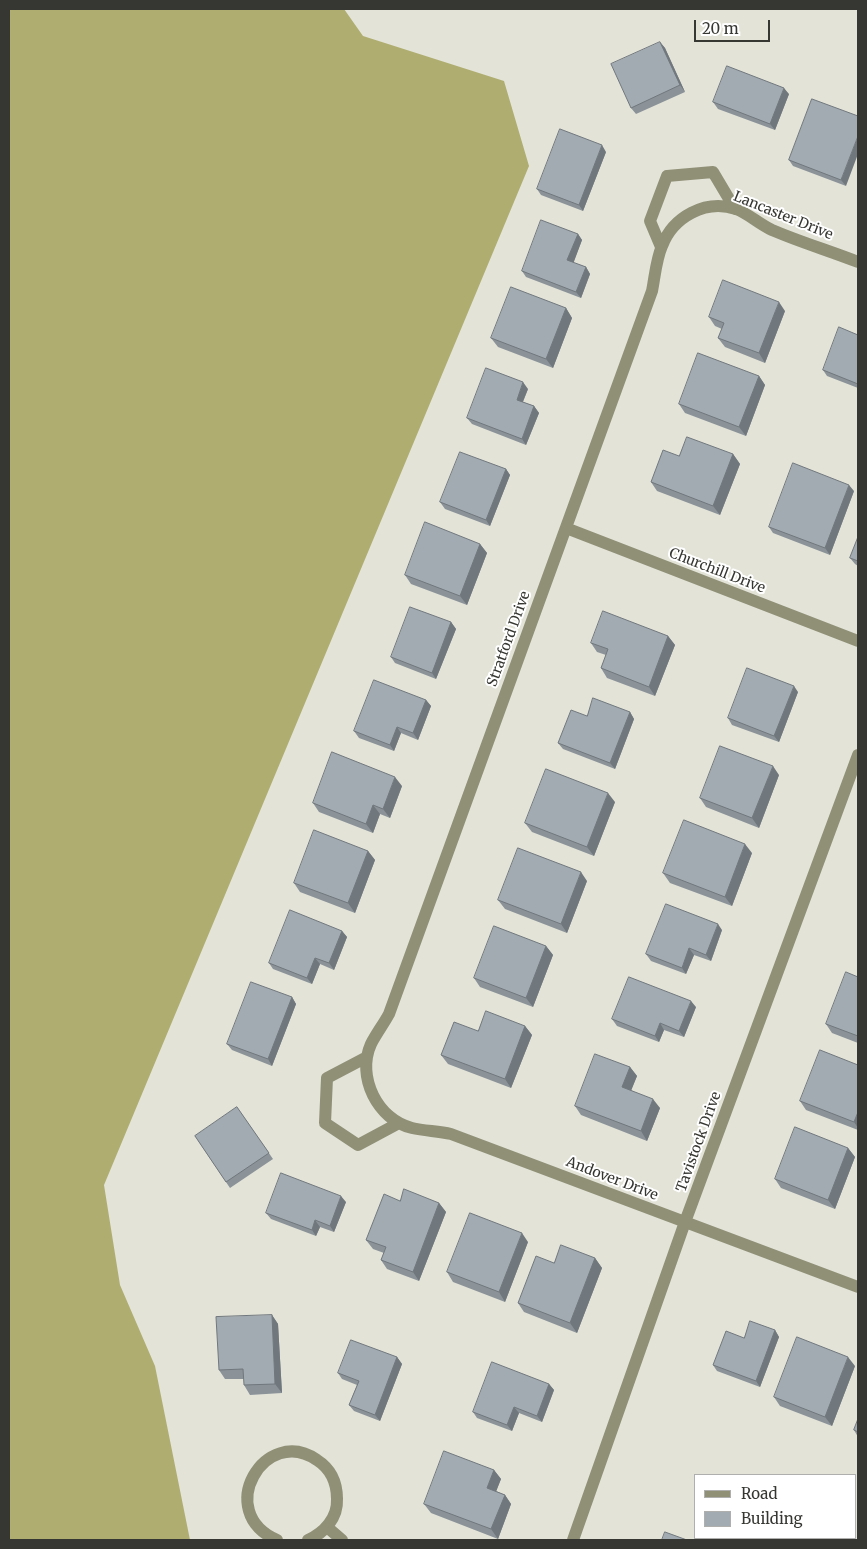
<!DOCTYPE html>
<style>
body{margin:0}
#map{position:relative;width:867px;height:1549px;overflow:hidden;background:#e3e3d8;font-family:Merriweather,serif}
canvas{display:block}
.frame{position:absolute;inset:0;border:10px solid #363632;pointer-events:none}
.legend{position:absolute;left:694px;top:1474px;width:162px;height:65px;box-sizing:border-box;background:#fff;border:1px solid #afafad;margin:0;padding:6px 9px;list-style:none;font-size:15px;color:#363632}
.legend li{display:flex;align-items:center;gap:10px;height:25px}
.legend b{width:25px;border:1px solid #afafad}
.scale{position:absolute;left:694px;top:20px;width:76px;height:22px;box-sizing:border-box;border:2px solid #363632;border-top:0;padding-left:6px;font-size:15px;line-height:18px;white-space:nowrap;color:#363632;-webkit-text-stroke:4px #fff;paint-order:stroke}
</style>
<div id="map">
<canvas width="867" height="1549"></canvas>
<div class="frame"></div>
<ul class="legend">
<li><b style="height:6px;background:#909077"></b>Road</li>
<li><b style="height:14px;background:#a2abb2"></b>Building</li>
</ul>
<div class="scale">20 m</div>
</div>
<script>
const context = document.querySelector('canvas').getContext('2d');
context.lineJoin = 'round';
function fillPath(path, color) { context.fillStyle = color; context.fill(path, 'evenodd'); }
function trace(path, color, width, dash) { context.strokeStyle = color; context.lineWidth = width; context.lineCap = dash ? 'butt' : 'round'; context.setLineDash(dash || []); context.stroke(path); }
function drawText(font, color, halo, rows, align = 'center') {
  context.font = font + ' Merriweather,serif'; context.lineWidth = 4; context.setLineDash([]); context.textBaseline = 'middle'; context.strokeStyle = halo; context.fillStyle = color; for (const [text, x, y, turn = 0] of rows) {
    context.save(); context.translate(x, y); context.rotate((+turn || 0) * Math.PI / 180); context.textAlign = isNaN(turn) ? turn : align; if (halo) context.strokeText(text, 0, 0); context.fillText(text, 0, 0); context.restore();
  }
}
const forest = new Path2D(`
 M9,9H344L363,36L504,81L529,166L104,1185L120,1285L155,1366L190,1540H9Z`);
const minor = new Path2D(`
 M661,247L650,221L667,176L713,172L735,209
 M858,262C830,251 800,242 772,230C759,224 749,214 736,209C705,199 673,217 662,246C656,260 655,276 652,291L389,1014C383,1025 376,1034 371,1044C356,1077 378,1120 412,1128C425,1131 438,1131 451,1134L858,1287
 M566,528L858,641
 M367,1057L327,1078L325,1123L358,1145L399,1123
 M327,1527L342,1540
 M277,1540C213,1512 265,1424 317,1460C331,1469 337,1483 337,1499C338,1518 324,1533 308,1540
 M573,1540L685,1222L858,755`);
const wall = new Path2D(`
 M660,42L665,48L685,92L636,114L631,108Z
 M789,94L775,130L718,109L713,102Z
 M812,99L846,186L793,166L789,160Z
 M606,152L583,211L541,195L537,189Z
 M578,234L582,240L573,263L586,267L590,274L581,298L526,277L522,271Z
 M566,308L572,318L553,368L498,347L491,338Z
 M785,311L765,363L725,347L718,338L722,329L715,326L709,317Z
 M858,335V388L827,376L823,370Z
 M759,376L765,385L746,436L685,413L679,404Z
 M528,389L523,402L534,406L539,413L526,445L472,424L467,418Z
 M733,454L740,464L720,515L657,491L651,482L679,456Z
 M506,469L510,475L490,526L445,509L440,502Z
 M854,491L830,555L773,533L769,527Z
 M858,537V566L855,564L850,558Z
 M480,544L487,553L467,605L411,584L405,575Z
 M451,622L456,629L436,679L395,663L391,657Z
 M668,636L675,645L655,696L607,678L601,668L606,655L597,652L591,643Z
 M798,692L779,742L732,725L728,718Z
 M426,700L431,706L418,740L401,733L394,751L359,738L354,731Z
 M630,712L634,719L615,769L563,749L558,743L587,716Z
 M779,775L759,828L706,807L700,798Z
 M402,786L390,818L380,814L373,833L319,812L313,803Z
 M615,802L594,856L532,832L525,823Z
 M368,851L375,860L355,913L300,892L294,883Z
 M752,853L732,906L670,883L663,873Z
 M587,881L567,933L505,909L498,900Z
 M722,930L711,961L694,955L686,974L651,961L646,954Z
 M342,931L347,937L334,970L320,964L312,984L273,969L269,963Z
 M546,946L553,955L533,1007L480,987L474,978Z
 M858,977V1043L832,1033L826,1024Z
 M292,997L296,1004L272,1066L232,1050L227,1044Z
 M696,1007L684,1037L664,1030L659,1042L617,1026L612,1019Z
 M525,1026L532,1035L511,1088L448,1064L441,1055L478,1031Z
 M858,1065V1130L806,1110L800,1101Z
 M630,1067L637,1076L631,1090L660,1108L647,1141L581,1115L575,1106Z
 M237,1107L273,1159L230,1188L195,1136Z
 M848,1148L855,1157L835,1209L781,1188L775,1179Z
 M400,1201L439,1203L446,1212L419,1281L387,1269L381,1260L384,1253L373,1249L366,1240Z
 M346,1202L334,1232L320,1227L316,1236L271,1219L266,1213Z
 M528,1242L505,1302L453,1282L447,1272Z
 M595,1258L602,1268L577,1333L524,1312L518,1303L554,1263Z
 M272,1315L278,1324L282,1393L250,1395L244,1385V1379H225L219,1370Z
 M775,1330L779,1337L760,1387L717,1371L713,1365L744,1338Z
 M397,1357L402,1364L380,1421L354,1411L349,1405L357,1385L342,1379L338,1373Z
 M855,1366L832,1426L780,1406L774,1397Z
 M549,1384L554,1390L542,1422L519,1413L512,1431L477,1418L473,1412Z
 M858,1419V1437L854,1430Z
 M494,1470L501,1479L496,1491L505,1495L511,1504L498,1539L431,1513L424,1504Z`);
const shadedWall = new Path2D(`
 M660,42L665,48L685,92L680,85Z
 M784,88L789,94L775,130L770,124Z
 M858,136V154L846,186L841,180Z
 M602,145L606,152L583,211L579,205Z
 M578,234L582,240L572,267L567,260Z
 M586,267L590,274L581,298L576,292Z
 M779,302L785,311L765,363L759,353Z
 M566,308L572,318L553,368L546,359Z
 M759,376L765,385L746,436L739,427Z
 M523,382L528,389L521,406L517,400Z
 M534,406L539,413L526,445L522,439Z
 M733,454L740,464L720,515L713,506Z
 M506,469L510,475L490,526L486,520Z
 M849,485L854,491L830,555L825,548Z
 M480,544L487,553L467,605L460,596Z
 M451,622L456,629L436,679L432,673Z
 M668,636L675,645L655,696L649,687Z
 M794,686L798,692L779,742L774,736Z
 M426,700L431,706L418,740L413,733Z
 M630,712L634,719L615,769L610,763Z
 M397,727L401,733L394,751L390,745Z
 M773,766L779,775L759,828L752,818Z
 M395,777L402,786L390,818L383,809Z
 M608,793L615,802L594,856L587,847Z
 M373,805L380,814L373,833L366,824Z
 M745,844L752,853L732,906L725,897Z
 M368,851L375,860L355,913L348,903Z
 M581,872L587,881L567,933L561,924Z
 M718,924L722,930L711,961L706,955Z
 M342,931L347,937L334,970L329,963Z
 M546,946L553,955L533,1007L526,998Z
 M689,948L694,955L686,974L682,968Z
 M315,958L320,964L312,984L307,978Z
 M292,997L296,1004L272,1066L268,1059Z
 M691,1001L696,1007L684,1037L679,1031Z
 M660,1023L664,1030L659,1042L655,1036Z
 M525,1026L532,1035L511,1088L505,1079Z
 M630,1067L637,1076L629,1096L622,1087Z
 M653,1099L660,1108L647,1141L641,1131Z
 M858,1112V1128L854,1122Z
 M848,1148L855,1157L835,1209L828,1200Z
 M341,1196L346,1202L334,1232L330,1226Z
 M439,1203L446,1212L419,1281L413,1272Z
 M315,1220L320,1227L316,1236L312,1230Z
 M522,1233L528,1242L505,1302L499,1292Z
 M595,1258L602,1268L577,1333L570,1323Z
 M272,1315L278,1324L282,1393L275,1384Z
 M775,1330L779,1337L760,1387L756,1381Z
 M397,1357L402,1364L380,1421L375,1415Z
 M848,1357L855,1366L832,1426L825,1417Z
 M549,1384L554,1390L542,1422L537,1416Z
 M514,1407L519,1413L512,1431L507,1425Z
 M494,1470L501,1479L494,1497L487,1488Z
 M505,1495L511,1504L498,1539L491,1529Z`);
const building = new Path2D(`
 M660,42L680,85L631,108L611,64Z
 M727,66L784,88L770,124L713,102Z
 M812,99L858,116V136L841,180L789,160Z
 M560,129L602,145L579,205L537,189Z
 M541,220L578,234L567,260L586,267L576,292L522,271Z
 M723,280L779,302L759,353L718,338L724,323L709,317Z
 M511,287L566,308L546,359L491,338Z
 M839,327L858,335V384L823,370Z
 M698,353L759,376L739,427L679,404Z
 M486,368L523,382L517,400L534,406L522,439L467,418Z
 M687,437L733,454L713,506L651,482L663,450L679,456Z
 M460,452L506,469L486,520L440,502Z
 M793,463L849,485L825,548L769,527Z
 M425,522L480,544L460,596L405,575Z
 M858,537V561L850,558Z
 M410,607L451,622L432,673L391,657Z
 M603,611L668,636L649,687L601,668L608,649L591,643Z
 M747,668L794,686L774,736L728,718Z
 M374,680L426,700L413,733L397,727L390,745L354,731Z
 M593,698L630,712L610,763L558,743L571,710L587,716Z
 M720,746L773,766L752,818L700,798Z
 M332,752L395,777L383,809L373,805L366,824L313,803Z
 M546,769L608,793L587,847L525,823Z
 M684,820L745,844L725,897L663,873Z
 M314,830L368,851L348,903L294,883Z
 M518,848L581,872L561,924L498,900Z
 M666,904L718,924L706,955L689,948L682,968L646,954Z
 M290,910L342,931L329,963L315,958L307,978L269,963Z
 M494,926L546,946L526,998L474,978Z
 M846,972L858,977V1036L826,1024Z
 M629,977L691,1001L679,1031L660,1023L655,1036L612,1019Z
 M251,982L292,997L268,1059L227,1044Z
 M486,1011L525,1026L505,1079L441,1055L454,1022L478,1031Z
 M820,1050L858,1065V1112L854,1122L800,1101Z
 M595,1054L630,1067L622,1087L653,1099L641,1131L575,1106Z
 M237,1107L269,1153L226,1182L195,1136Z
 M795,1127L848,1148L828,1200L775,1179Z
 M281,1173L341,1196L330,1226L315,1220L312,1230L266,1213Z
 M404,1189L439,1203L413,1272L381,1260L386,1247L366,1240L384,1194L400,1201Z
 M470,1213L522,1233L499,1292L447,1272Z
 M561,1245L595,1258L570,1323L518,1303L536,1256L554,1263Z
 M272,1315L275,1384L244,1385L243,1369L219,1370L216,1317Z
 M750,1321L775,1330L756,1381L713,1365L726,1331L744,1338Z
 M797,1337L848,1357L825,1417L774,1397Z
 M351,1340L397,1357L375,1415L349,1405L359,1381L338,1373Z
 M492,1362L549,1384L537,1416L514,1407L507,1425L473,1412Z
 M858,1419V1432L854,1430Z
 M444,1451L494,1470L487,1488L505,1495L491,1529L424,1504Z
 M665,1532L687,1540H662Z
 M778,1538H794L801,1540H777Z`);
const streetNames = [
 ["Lancaster Drive",783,216,22],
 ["Churchill Drive",717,571,21],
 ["Stratford Drive",509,639,-70],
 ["Tavistock Drive",699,1142,-70],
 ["Andover Drive",612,1179,21]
];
fillPath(forest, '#afae70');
trace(minor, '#909077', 12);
fillPath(wall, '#8b9399');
fillPath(shadedWall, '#71787d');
fillPath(building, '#a2abb2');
trace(building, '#71787d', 1);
drawText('14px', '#363632', '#fff', streetNames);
</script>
